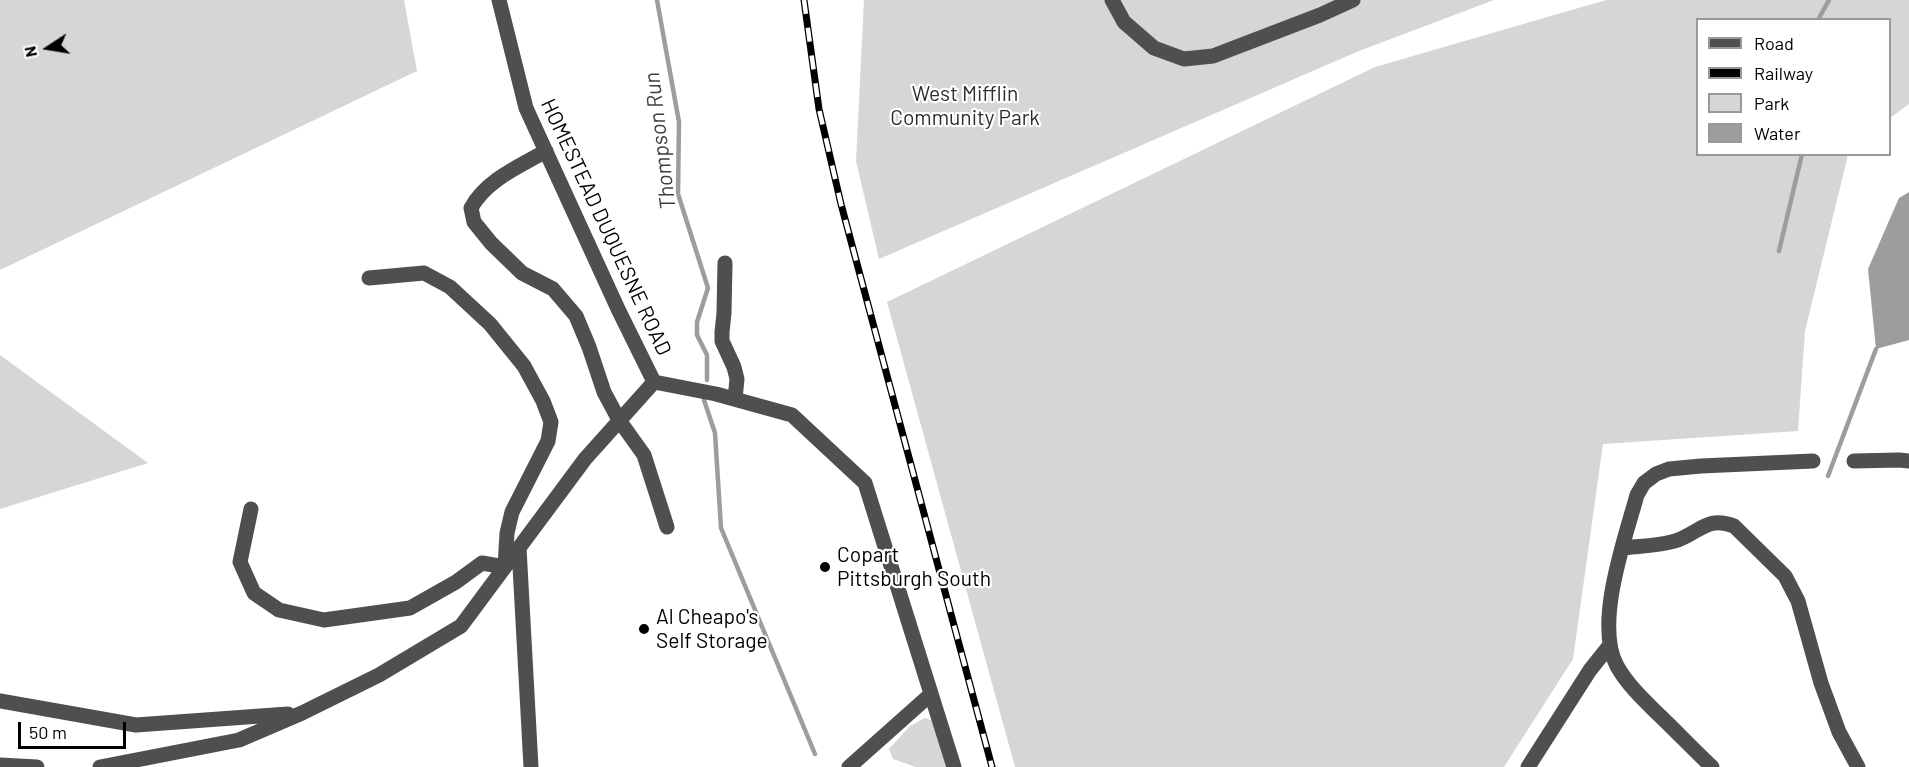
<!DOCTYPE html>
<style>
body{margin:0}
#map{position:relative;width:1909px;height:767px;overflow:hidden;background:#fff;font-family:Barlow,sans-serif}
canvas{display:block}
.legend{position:absolute;left:1696px;top:18px;width:195px;height:138px;box-sizing:border-box;background:#fff;border:2px solid #999;margin:0;padding:8px 10px;list-style:none;font-size:18px;color:#000}
.legend li{display:flex;align-items:center;gap:12px;height:30px}
.legend b{width:30px;border:2px solid #999}
.north{position:absolute;left:18px;top:18px;width:60px;height:60px;-webkit-text-stroke:4px #fff;paint-order:stroke;rotate:258deg;font-size:16px;font-weight:700;line-height:24px;text-align:center;color:#000}
.north::after{content:'';display:block;margin:auto;width:21px;height:27px;background:#000;clip-path:polygon(50% 0,100% 100%,50% 72%,0 100%)}
.scale{position:absolute;left:18px;top:722px;width:108px;height:27px;box-sizing:border-box;border:3px solid #000;border-top:0;padding-left:8px;font-size:18px;line-height:21px;white-space:nowrap;color:#000;-webkit-text-stroke:4px #fff;paint-order:stroke}
</style>
<div id="map">
<canvas width="1909" height="767"></canvas>
<ul class="legend">
<li><b style="height:8px;background:#4f4f4f"></b>Road</li>
<li><b style="height:8px;background:#000"></b>Railway</li>
<li><b style="height:16px;background:#d6d6d6"></b>Park</li>
<li><b style="height:16px;background:#9d9d9d"></b>Water</li>
</ul>
<div class="north">N</div>
<div class="scale">50 m</div>
</div>
<script>
const context = document.querySelector('canvas').getContext('2d');
context.lineJoin = 'round';
function fillPath(path, color) { context.fillStyle = color; context.fill(path, 'evenodd'); }
function trace(path, color, width, dash) { context.strokeStyle = color; context.lineWidth = width; context.lineCap = dash ? 'butt' : 'round'; context.setLineDash(dash || []); context.stroke(path); }
function drawText(font, color, halo, rows, align = 'center') {
  context.font = font + ' Barlow,sans-serif'; context.lineWidth = 4.5; context.setLineDash([]); context.textBaseline = 'middle'; context.strokeStyle = halo; context.fillStyle = color; for (const [text, x, y, turn = 0] of rows) {
    context.save(); context.translate(x, y); context.rotate((+turn || 0) * Math.PI / 180); context.textAlign = isNaN(turn) ? turn : align; if (halo) context.strokeText(text, 0, 0); context.fillText(text, 0, 0); context.restore();
  }
}
const green = new Path2D(`
 M0,0H404L417,71L0,270Z
 M864,0H1494L1359,51L879,259L856,161Z
 M1606,0H1909V104L1890,118V20H1698V154L1848,155L1805,331L1798,431L1603,444L1573,659L1504,767H1015L887,302L1375,67Z
 M0,355L148,463L0,509Z
 M925,718L933,721L947,767H916L893,759L889,749L910,726Z`);
const water = new Path2D(`
 M1909,192V340L1876,349L1868,269L1899,198Z`);
const stream = new Path2D(`
 M657,0L679,122L678,194L708,288L697,322V335L707,355V380
 M1818,20L1829,0
 M1779,251L1802,154
 M704,400L715,433L721,528L815,754
 M1828,476L1876,349`);
const minor = new Path2D(`
 M499,0L526,108L618,309L654,382
 M1112,0L1124,22L1154,48L1184,59L1213,56L1320,15L1353,0
 M546,151C520,166 486,180 471,208L474,222L491,243L522,273L553,289L576,316L589,347L604,392L619,420L644,455L667,527
 M725,263L724,313L722,332V341L734,367L737,379L735,399
 M654,382L716,394L792,415L865,483L954,767
 M1854,461L1899,460L1909,461
 M251,509L240,562L254,593L279,610L324,620L410,608L456,582L482,563L505,567L507,533L512,512L548,441L551,422L543,401L524,366L490,324L450,287L424,273L369,278
 M519,548L531,767
 M1622,548C1641,546 1660,546 1678,540C1701,531 1708,516 1734,526L1785,576L1798,601L1821,683L1839,732L1858,767
 M0,701L136,725L288,714
 M0,765L37,767
 M100,767L239,740L302,713L379,675L461,626L585,459L654,382
 M849,767L931,694
 M1528,767L1590,670L1610,645
 M1712,767C1693,749 1675,730 1656,712C1642,698 1627,684 1617,666C1594,624 1625,539 1637,495L1644,483L1656,474L1669,469L1701,466L1813,461`);
const rail = new Path2D(`
 M804,0L819,109L841,204L992,767`);
const markers = [
 [825,567,6,"#000"],
 [644,629,6,"#000"]
];
const parkNames = [
 ["West Mifflin",965,94],
 ["Community Park",965,118]
];
const streetNames = [
 ["HOMESTEAD DUQUESNE ROAD",606,227,65]
];
const poiNames = [
 ["Copart",837,555],
 ["Pittsburgh South",837,579],
 ["Al Cheapo's",656,617],
 ["Self Storage",656,641]
];
const waterNames = [
 ["Thompson Run",660,141,-97]
];
fillPath(green, '#d6d6d6');
fillPath(water, '#9d9d9d');
trace(stream, '#9d9d9d', 4.5);
trace(minor, '#4f4f4f', 15);
trace(rail, '#000', 7);
trace(rail, '#fff', 4.5, [14]);
for (const [x, y, r, color] of markers) { const dot = new Path2D(); dot.arc(x, y, r, 0, 2 * Math.PI); context.fillStyle = color; context.fill(dot); trace(dot, '#fff', 2); }
drawText('21px', '#2d2d2d', '#fff', parkNames);
drawText('21px', '#000', '#fff', streetNames);
drawText('21px', '#000', '#fff', poiNames, 'left');
drawText('italic 22px', '#3e3e3e', '#fff', waterNames);
</script>
